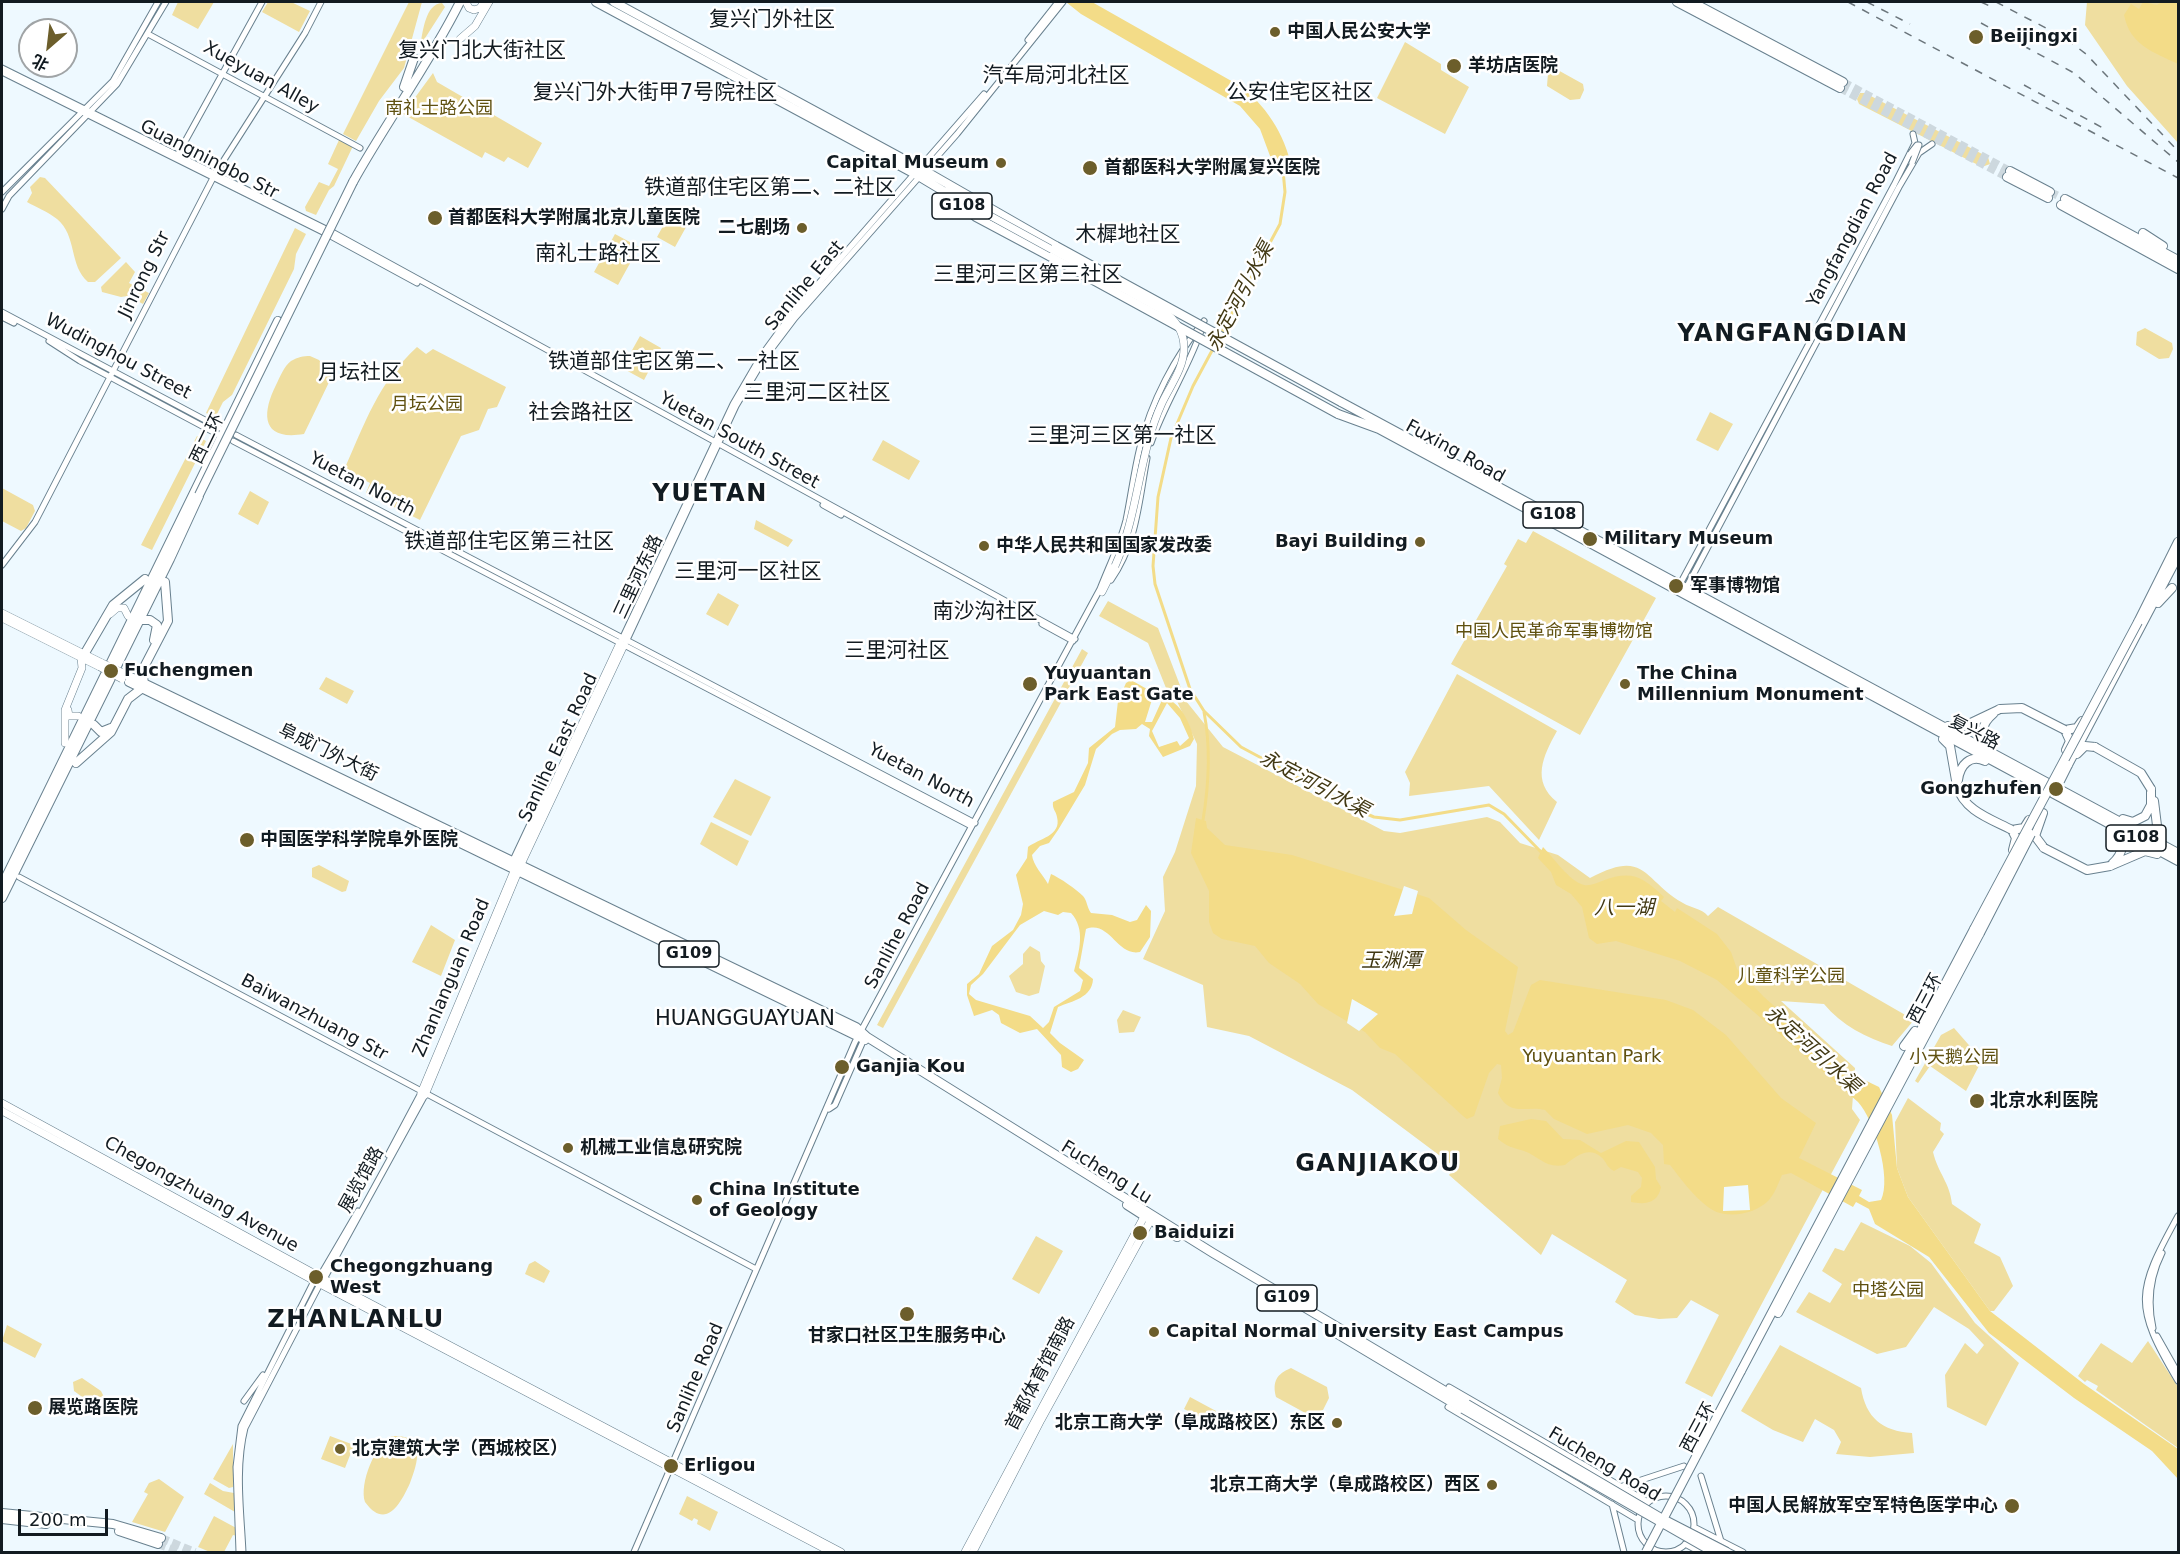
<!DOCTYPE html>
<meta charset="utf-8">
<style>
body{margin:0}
#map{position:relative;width:2180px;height:1554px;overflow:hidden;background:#eef9ff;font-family:"DejaVu Sans","Noto Sans SC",sans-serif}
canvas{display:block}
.frame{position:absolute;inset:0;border:3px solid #121b21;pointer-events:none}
.north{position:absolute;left:18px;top:18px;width:60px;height:60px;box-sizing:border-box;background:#fff;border:2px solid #a0a4a6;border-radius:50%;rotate:208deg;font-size:16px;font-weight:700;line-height:24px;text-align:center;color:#121b21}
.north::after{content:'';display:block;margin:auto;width:21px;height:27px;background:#6c5e2b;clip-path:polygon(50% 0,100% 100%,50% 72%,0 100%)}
.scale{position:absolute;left:18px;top:1509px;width:90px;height:27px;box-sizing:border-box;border:3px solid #121b21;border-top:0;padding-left:8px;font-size:18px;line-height:21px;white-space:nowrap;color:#121b21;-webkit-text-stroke:4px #fff;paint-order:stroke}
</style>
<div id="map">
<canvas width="2180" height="1554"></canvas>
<div class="frame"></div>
<div class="north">北</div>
<div class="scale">200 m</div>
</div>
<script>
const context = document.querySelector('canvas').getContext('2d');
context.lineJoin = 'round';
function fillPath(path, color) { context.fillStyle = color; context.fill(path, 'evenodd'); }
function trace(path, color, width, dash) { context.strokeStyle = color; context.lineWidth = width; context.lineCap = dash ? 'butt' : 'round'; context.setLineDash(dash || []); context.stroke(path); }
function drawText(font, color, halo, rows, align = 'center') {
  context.font = font + ' "DejaVu Sans","Noto Sans SC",sans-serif'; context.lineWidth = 5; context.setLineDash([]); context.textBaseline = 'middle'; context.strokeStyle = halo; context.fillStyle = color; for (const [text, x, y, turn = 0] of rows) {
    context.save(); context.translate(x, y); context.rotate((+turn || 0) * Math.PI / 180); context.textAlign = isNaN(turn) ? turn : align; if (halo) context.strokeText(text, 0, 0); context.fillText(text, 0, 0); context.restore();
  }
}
const green = new Path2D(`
 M178,2H214L198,29L172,15Z
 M268,2H291L310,11L299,32L262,12Z
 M409,2H422L404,68L379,101L356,141L343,134Z
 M2087,2H2178V143L2127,86L2085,25Z
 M442,3L445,7L420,46C423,32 425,4 442,3Z
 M1405,42L1441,64V70L1469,87L1445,134L1377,98Z
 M1556,69L1583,84L1584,90L1580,99L1570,100L1547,86L1548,73Z
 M433,73L437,82L542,143L528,168L508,157L504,162L485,152L482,158L403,114Z
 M1860,93H1865L1988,157L1990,164L1982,167L1859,104L1857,99Z
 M339,140L353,146L334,186L329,190L316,215L306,211L305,207L319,182L329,186L338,169L328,164Z
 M40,177L45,178L121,258L95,282H88C69,266 77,235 57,219C48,212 36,207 27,202L32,193L30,187Z
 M673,208L690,220L675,247L657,237Z
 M295,228L306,234L296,254L294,269L232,395L223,402L215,418L206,413Z
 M615,234L639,247L618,285L594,272Z
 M126,262L135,272L129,283L149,293L143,304L128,296L121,297L102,292L101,287Z
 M2145,328L2172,343L2173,349L2169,358L2159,359L2136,345L2137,332Z
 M640,336L661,348L644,380L622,368Z
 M417,347L426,354L433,349L506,387L497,407L488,409L479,430L461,436L420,520L366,493L370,483L344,470C365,423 378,383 417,347Z
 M310,356L319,360L332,376L304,434C262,441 261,415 276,385C280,377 284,366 291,361C298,357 303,356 310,356Z
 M1710,412L1733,424L1718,451L1696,440Z
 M197,436L206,441L152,550L141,545Z
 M883,440L920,461L909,480L872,460Z
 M2,488L33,505L35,511L26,528L21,531L2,521Z
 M250,491L269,502L258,525L238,514Z
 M756,520L793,540L788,547L754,529Z
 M1533,531L1656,598L1580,735L1451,664L1507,566L1504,564L1518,539L1526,543Z
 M718,593L739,605L728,626L706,614Z
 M1108,601L1158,628L1186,701L1223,747L1384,831L1400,833L1487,817L1500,822L1520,843L1558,855L1590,878C1646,848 1642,879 1683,903C1691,908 1701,908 1708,916L1718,907L1914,1020L1892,1046C1867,1038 1841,1025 1824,1004L1781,1001L1855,1068L1852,1109L1860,1120L1712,1397L1685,1383L1719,1315L1691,1300L1677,1318L1659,1319L1635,1315L1615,1302L1627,1280L1552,1234L1541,1255L1449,1175L1455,1167L1352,1090L1249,1036L1207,1027L1203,985L1143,959L1165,911L1163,877L1175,852L1196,786L1197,744L1175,697L1168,693L1148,643L1099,616Z
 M1082,649L1088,653L883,1028L877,1025Z
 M1457,674L1557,731C1543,756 1531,781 1557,802L1539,840L1489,786L1409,796L1410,783L1405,772Z
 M326,677L354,691L347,704L319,689Z
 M735,779L771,797L751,836L713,817Z
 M711,822L749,841L737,866L700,844Z
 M319,865L349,881L346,891L342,892L312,877V868Z
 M431,925L455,940L441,976L412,962Z
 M1030,946L1040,952L1041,961L1045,966L1039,993L1029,996L1016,992L1009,976L1023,964V954Z
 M1123,1010L1141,1017L1134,1032L1119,1033L1117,1020Z
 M1954,1028L1982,1060L1966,1091L1930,1066L1918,1083L1915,1081L1941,1035Z
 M1908,1098L1941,1123L1940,1130L1944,1134L1933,1152C1938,1173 1950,1183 1952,1204L1981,1224L1974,1243L2000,1257L2013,1286L1994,1311H1990L1908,1197L1897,1168L1895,1122Z
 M1861,1222L1910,1246L1931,1263L1975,1323L2019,1363L1986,1426L1947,1407L1945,1375L1965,1343L1977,1354L1984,1345L1969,1329L1934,1307L1906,1347L1877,1354L1796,1312L1809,1292L1830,1303L1842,1284L1822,1271L1835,1248L1844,1251Z
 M1036,1236L1063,1251L1039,1294L1012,1279Z
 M535,1261L550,1271L544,1283L525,1274L529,1264Z
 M7,1325L42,1344L35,1358L2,1341Z
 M2148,1341L2178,1387V1448L2096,1390L2098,1386L2087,1380L2085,1382L2078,1376L2101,1343L2132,1363Z
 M1780,1345L1861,1388C1866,1418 1882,1431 1912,1433L1914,1453L1870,1457L1836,1454L1841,1442L1834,1430L1815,1419L1803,1442L1773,1430L1741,1411Z
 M1291,1368L1327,1387L1329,1398L1323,1410L1309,1415L1276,1397C1272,1381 1277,1374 1291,1368Z
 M82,1378L101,1391L104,1397L101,1402L92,1404L74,1391L73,1382Z
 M1190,1397L1216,1411L1210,1422L1184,1409Z
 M330,1436L354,1445L345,1468L321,1459Z
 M392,1436C427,1434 418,1462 410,1483C401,1503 386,1531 365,1502C359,1484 375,1444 392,1436Z
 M233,1444V1487L229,1488L213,1479Z
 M159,1479L184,1497L165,1532L132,1522L148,1494L144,1492L149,1483Z
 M210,1483L223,1491L234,1493L235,1512L204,1494Z
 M687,1496L718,1512L710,1531L697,1524L698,1520L694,1518L692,1521L679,1514Z
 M214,1516L240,1530L237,1536L233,1535L224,1552H210L198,1547Z`);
const water = new Path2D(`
 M1066,2H1092L1242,87C1270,110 1287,139 1293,174L1276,172L1260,129L1240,106L1081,14Z
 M2143,2L2157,5L2162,2H2178V64C2153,52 2130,45 2124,15L2131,4L2139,9Z
 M1131,680L1154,693L1145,722H1152L1162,700C1179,696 1191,726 1194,739L1190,746L1163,757L1149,736L1150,729L1142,724L1136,729L1120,730L1112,734L1096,749L1085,785L1058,830L1049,843L1040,846L1032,855C1033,865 1043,875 1048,884L1051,874C1060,878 1076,889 1083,896C1087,900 1087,908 1091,913L1112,915L1130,922L1137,920L1146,905L1151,911L1150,937L1140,952C1117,957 1110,920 1086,929L1079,968L1093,979C1092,998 1072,1001 1058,1007L1050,1033L1060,1043L1084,1060L1078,1069L1071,1072L1062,1067L1061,1055L1037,1029L1020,1033L1001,1023L999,1015L992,1010L974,1016L967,995V984L979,974L992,946L1013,930L1021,915L1023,904L1016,875L1027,858L1028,847C1038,839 1062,836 1057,817C1056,811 1052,809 1053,802L1074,792L1088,763L1089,748L1115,727L1118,701L1126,683ZM1167,703L1180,718L1189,738L1180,746L1177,741L1159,747L1152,731ZM1044,911L1058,915L1063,912L1071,913C1086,929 1079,952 1074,971L1083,980L1080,991L1054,1007L1049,1022L1043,1028L1030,1016L976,1000L969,994L971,985L983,974L1020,925Z
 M1196,818L1206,821L1207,828L1225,845L1292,855L1429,898L1466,930L1518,967L1505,1031L1508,1035L1513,1032L1531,985L1540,980L1666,1000L1693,1010L1726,1035L1781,1098L1816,1123L1799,1158L1862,1190L1859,1196L1869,1202L1881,1200C1892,1178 1874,1119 1858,1102L1717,980L1680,961L1616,941L1597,944L1589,938L1582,907L1571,894L1556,885L1551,872L1538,858L1543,847C1554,858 1569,881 1584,885C1591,886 1596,883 1602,881C1631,870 1642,876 1664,897L1661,901L1675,912L1677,908L1717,934L1731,952L1737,969L1764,997L1852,1074L1879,1087L1892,1115L1897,1168L1908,1197L1990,1311L2084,1384L2178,1449V1479L2152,1451L2074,1398L1989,1333L1929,1257L1875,1224L1869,1209L1856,1202L1853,1207L1791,1173L1782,1175C1778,1184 1775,1193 1769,1200C1755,1215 1724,1220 1708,1207C1693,1196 1681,1179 1670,1165L1664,1164L1663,1145L1651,1133L1628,1125L1587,1134L1554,1119L1545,1110C1526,1105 1510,1118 1498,1093L1502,1078L1501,1065L1497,1064L1489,1073L1474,1116L1467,1119L1463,1116L1395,1054L1380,1048L1365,1032L1318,1004L1300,984L1269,963L1255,946L1222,939L1213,933L1209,922V891L1191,853Z
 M1531,1119L1546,1121L1563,1139L1580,1140L1601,1153L1626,1141L1639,1142L1655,1167L1656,1179L1661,1187C1658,1203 1646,1205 1631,1202V1196L1641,1187L1642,1178L1638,1172L1621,1167L1614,1171C1606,1167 1607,1162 1601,1157C1588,1146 1575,1157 1565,1165C1546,1169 1540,1157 1524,1151C1512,1147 1509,1148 1498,1139L1500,1126Z`);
const pier = new Path2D(`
 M1404,886L1418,891L1412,914L1394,916Z
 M1352,999L1378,1014L1359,1031L1347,1023Z
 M1748,1185L1750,1210L1723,1211L1724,1187Z`);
const canal = new Path2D(`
 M1283,170L1285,192L1280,224L1193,386L1171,438L1158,497L1153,566L1155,584L1190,689L1204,711L1241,747L1362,812L1374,817L1400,820L1489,805L1504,814L1542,853
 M1203,820C1209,784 1211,748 1204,712`);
const highwayTunnel = new Path2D(`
 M1843,82L2010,171
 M1840,88L2007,177
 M2050,192L2065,199
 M161,1538L195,1552
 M158,1544L179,1552`);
const secondary = new Path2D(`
 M148,34L360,148
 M1028,40L1058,2
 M2,68L334,233L1075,639
 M2,72L325,233L417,283
 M177,156L262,2
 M2,192L113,81L158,2
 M2,209L9,196L117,84L166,2
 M2,312L220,428
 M2,317L14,323
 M49,341L80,361L217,434
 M236,435L975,823
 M233,441L971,826
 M1151,443C1165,402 1190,366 1203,325
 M823,505L841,515
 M2,565L35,522L215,174L305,33L321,2
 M1111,580C1137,543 1139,500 1147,458
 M1679,586L1894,185L1915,143L1913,134
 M1685,590L1899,187L1919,153L1932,144
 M1042,624L1073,641
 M622,639L733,404L761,356L791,315L984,94
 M626,642L736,406L764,359L795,318L957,134L1063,2
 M513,860L545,792L550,791
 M19,877L756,1269
 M829,1109L835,1105L864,1039
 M388,1155L421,1093
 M2178,1216C2136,1292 2133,1305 2178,1381
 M320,1276L358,1211
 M324,1279L425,1095
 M2153,1328C2147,1301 2150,1277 2162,1253
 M2157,1336L2178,1373
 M1449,1387L1648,1502
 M244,1401L263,1375
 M1448,1407L1638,1520
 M1701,1476L1721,1541
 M1623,1486L1684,1466
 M1638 1524a28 28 0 1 1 56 0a28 28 0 1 1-56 0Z
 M1612,1504L1624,1552
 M1694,1527L1743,1552
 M1685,1544L1700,1552
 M239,1552L236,1467L241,1426L314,1281
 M243,1552C241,1511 235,1468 245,1428L320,1284
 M634,1552L855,1042L1100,589C1109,566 1120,544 1126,520C1131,496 1134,471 1140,447C1151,402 1175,356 1204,321`);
const primary = new Path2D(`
 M466,2L469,8L474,10L480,8L484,2
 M460,39L475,26L489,2
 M949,187L965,202
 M1102,592L1115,566
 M2,613L102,663
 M110,614L117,608H124L128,616
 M2,618L100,667
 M68,710L69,716H78
 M65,743V710L82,668L81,658
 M421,1093L522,852L620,643
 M425,1095L523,860L624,645
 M2,1103L326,1280L841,1552
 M2,1111L320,1284L831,1552
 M965,1552L1146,1213
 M973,1552L1041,1420L1153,1216`);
const highway = new Path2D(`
 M596,2L915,174L945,192L976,217L1051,257
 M614,2L920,168L1056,246
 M1677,2L1840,88
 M1692,2L1843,82
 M404,87L414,58
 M2010,171L2050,192
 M2007,177L2048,198
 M353,182C387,121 429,64 460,2
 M2065,199L2178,260
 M2061,205L2178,269
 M2143,233L2163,246
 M1341,402L2178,853
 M1338,414L1379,429L2178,861
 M2158,603L2172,588
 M140,620H150L157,625L154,640
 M2138,622L2178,542
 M85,653L113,605L145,579
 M125,674L856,1027L867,1037L1213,1253L1467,1404
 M129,682L865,1040
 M144,683L142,671L168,621L165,582
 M94,725L101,732L111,728
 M1948,726L1960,728L2000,709
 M1943,739L1950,746L1957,786
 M1991,748C1978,738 1981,724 1993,714
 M2066,750L2070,741L2065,730L2077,728L2082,721
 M2077,754L2085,746L2095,747
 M76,763L111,732L128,699L141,689
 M2068,765L2178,556
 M1958,780C1960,765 1970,754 1985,761
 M2154,801L2159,842
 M2043,813L2035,836L2044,848
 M2123,819L2133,822L2145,816L2151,805V789
 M2013,850L2016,838L2012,830L2024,828L2029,820
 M2112,864C2124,853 2126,840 2113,829
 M2110,866L2145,851L2157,854
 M2,885L278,321
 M2,898L170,559L199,496
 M1904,1046L1915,1031
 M1127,1205L1177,1237
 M1778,1313L1980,933
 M1334,1332L1463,1409
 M1741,1371L1974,929
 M2,1513L113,1524L161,1538
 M2,1519L46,1524
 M119,1531L158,1544`);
const rail = new Path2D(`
 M1848,2L2178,178
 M1867,2L1910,24
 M1981,2L1992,7
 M1996,2L2065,38L2086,54L2178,151
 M1981,23L2074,73L2178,162
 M2024,85L2103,128`);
const secondaryBridge = new Path2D(`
 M1910,154L1917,145H1919L1912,163`);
const primaryBridge = new Path2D(`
 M965,202L1162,310C1175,319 1184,332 1184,348C1184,368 1170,386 1162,403C1138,455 1139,513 1115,566
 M102,663L125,674
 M100,667L122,679`);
const highwayBridge = new Path2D(`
 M1056,246L1341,402
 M1051,257L1338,414
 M199,495L353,182
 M2000,709L2022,708L2065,730
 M2095,747L2141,773L2151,789
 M2060,781L2068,765
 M1957,786C1964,811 1991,819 2012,830
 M2044,848L2087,870L2110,866
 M1974,929L2138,622
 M1980,933L2031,834
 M1467,1404L1661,1518L1727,1552
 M1463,1409L1713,1552
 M1646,1552L1741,1371`);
const markers = [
 [1275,32,6,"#6c5e2b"],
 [1976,37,8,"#6c5e2b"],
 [1454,66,8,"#6c5e2b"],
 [1001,163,6,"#6c5e2b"],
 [1090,168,8,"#6c5e2b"],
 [435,218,8,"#6c5e2b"],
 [802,228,6,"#6c5e2b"],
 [1590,539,8,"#6c5e2b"],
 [1420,542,6,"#6c5e2b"],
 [984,546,6,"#6c5e2b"],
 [1676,586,8,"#6c5e2b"],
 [111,671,8,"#6c5e2b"],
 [1030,684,8,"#6c5e2b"],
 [1625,684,6,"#6c5e2b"],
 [2056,789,8,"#6c5e2b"],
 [247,840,8,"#6c5e2b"],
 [842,1067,8,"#6c5e2b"],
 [1977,1101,8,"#6c5e2b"],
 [568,1148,6,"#6c5e2b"],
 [697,1200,6,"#6c5e2b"],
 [1140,1233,8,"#6c5e2b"],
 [316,1277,8,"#6c5e2b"],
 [907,1314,8,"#6c5e2b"],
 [1154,1332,6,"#6c5e2b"],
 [35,1408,8,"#6c5e2b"],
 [1337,1423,6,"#6c5e2b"],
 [340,1449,6,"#6c5e2b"],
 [671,1466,8,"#6c5e2b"],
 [1492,1485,6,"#6c5e2b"],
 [2012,1506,8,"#6c5e2b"]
];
const shields = [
 [962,206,60],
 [1553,515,60],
 [2136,838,60],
 [689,954,60],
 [1287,1298,60]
];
const shieldNames = [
 ["G108",962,206],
 ["G108",1553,515],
 ["G108",2136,838],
 ["G109",689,954],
 ["G109",1287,1298]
];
const poiNames = [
 ["中国人民公安大学",1287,32],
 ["Beijingxi",1990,37],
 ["羊坊店医院",1468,66],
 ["Capital Museum",989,163,"right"],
 ["首都医科大学附属复兴医院",1104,168],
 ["首都医科大学附属北京儿童医院",448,218],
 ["二七剧场",790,228,"right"],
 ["Military Museum",1604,539],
 ["Bayi Building",1408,542,"right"],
 ["中华人民共和国国家发改委",996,546],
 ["军事博物馆",1690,586],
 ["Fuchengmen",124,671],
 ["Yuyuantan",1044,674],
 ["Park East Gate",1044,695],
 ["The China",1637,674],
 ["Millennium Monument",1637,695],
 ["Gongzhufen",2042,789,"right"],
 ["中国医学科学院阜外医院",260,840],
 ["Ganjia Kou",856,1067],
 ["北京水利医院",1990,1101],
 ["机械工业信息研究院",580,1148],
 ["China Institute",709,1190],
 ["of Geology",709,1211],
 ["Baiduizi",1154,1233],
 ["Chegongzhuang",330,1267],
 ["West",330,1288],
 ["Capital Normal University East Campus",1166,1332],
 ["甘家口社区卫生服务中心",907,1336,"center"],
 ["展览路医院",48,1408],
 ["北京工商大学（阜成路校区）东区",1325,1423,"right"],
 ["北京建筑大学（西城校区）",352,1449],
 ["Erligou",684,1466],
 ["北京工商大学（阜成路校区）西区",1480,1485,"right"],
 ["中国人民解放军空军特色医学中心",1998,1506,"right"]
];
const streetNames = [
 ["Xueyuan Alley",261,78,29],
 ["Guangningbo Str",209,160,27],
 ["Yangfangdian Road",1853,230,-62],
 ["Jinrong Str",145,275,-64],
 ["Sanlihe East",805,286,-50],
 ["Wudinghou Street",118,357,28],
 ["西二环",208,439,-64],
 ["Yuetan South Street",739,441,29],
 ["Fuxing Road",1455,452,29],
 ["Yuetan North",362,485,28],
 ["三里河东路",639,577,-65],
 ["复兴路",1974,733,27],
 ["Sanlihe East Road",559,748,-65],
 ["阜成门外大街",328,753,26],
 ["Yuetan North",921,776,28],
 ["Sanlihe Road",898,936,-62],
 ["Zhanlanguan Road",452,978,-67],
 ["西三环",1926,999,-62],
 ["Baiwanzhuang Str",314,1018,28],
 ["Fucheng Lu",1106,1173,32],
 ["展览馆路",362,1180,-61],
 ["Chegongzhuang Avenue",201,1195,29],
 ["首都体育馆南路",1041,1374,-62],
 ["Sanlihe Road",696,1378,-67],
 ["西三环",1699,1428,-62],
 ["Fucheng Road",1604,1465,31]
];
const parkNames = [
 ["南礼士路公园",439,109],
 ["月坛公园",427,405],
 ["中国人民革命军事博物馆",1554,632],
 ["儿童科学公园",1791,977],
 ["Yuyuantan Park",1592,1057],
 ["小天鹅公园",1954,1058],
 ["中塔公园",1888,1291]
];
const waterNames = [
 ["永定河引水渠",1241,297,-62],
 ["永定河引水渠",1314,785,28],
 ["八一湖",1624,909],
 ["玉渊潭",1391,962],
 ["永定河引水渠",1812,1050,42]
];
const quarterNames = [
 ["复兴门外社区",772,21],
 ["复兴门北大街社区",482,52],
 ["汽车局河北社区",1056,77],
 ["复兴门外大街甲7号院社区",655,94],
 ["公安住宅区社区",1300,94],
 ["铁道部住宅区第二、二社区",770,189],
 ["木樨地社区",1128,236],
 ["南礼士路社区",598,255],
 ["三里河三区第三社区",1028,276],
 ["铁道部住宅区第二、一社区",674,363],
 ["月坛社区",360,374],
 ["三里河二区社区",817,394],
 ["社会路社区",581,414],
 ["三里河三区第一社区",1122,437],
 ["铁道部住宅区第三社区",509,543],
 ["三里河一区社区",748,573],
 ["南沙沟社区",985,613],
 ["三里河社区",897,652],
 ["HUANGGUAYUAN",745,1020]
];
const districtNames = [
 ["YANGFANGDIAN",1793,335],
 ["YUETAN",710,495],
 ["GANJIAKOU",1378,1165],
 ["ZHANLANLU",356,1321]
];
fillPath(green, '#efdea0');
fillPath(water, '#f3dc88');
fillPath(pier, '#eef9ff');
trace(canal, '#f3dc88', 3);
trace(highwayTunnel, '#cdd8de', 8, [8, 4]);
trace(secondary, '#69818f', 7);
trace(primary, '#69818f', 8);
trace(highway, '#69818f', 10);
trace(secondary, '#fff', 5);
trace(primary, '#fff', 7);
trace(highway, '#fff', 8);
trace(rail, '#6c767c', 1.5, [8, 8]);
trace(secondaryBridge, '#69818f', 7, []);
trace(primaryBridge, '#69818f', 8, []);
trace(highwayBridge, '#69818f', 10, []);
trace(secondaryBridge, '#fff', 5);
trace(primaryBridge, '#fff', 7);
trace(highwayBridge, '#fff', 8);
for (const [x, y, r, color] of markers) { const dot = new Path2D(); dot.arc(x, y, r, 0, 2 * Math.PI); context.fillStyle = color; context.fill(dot); trace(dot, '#fff', 2); }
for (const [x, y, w] of shields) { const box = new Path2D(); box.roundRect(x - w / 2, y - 13, w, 26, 4.5); context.fillStyle = '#fff'; context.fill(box); trace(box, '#121b21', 1.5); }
drawText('bold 16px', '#121b21', null, shieldNames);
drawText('bold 18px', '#121b21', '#fff', poiNames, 'left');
drawText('18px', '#121b21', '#fff', streetNames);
drawText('18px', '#605110', '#fff', parkNames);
drawText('italic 20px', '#423914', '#fff', waterNames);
drawText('21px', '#121b21', '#fff', quarterNames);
context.letterSpacing = '1.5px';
drawText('bold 24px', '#121b21', '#fff', districtNames);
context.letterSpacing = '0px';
</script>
